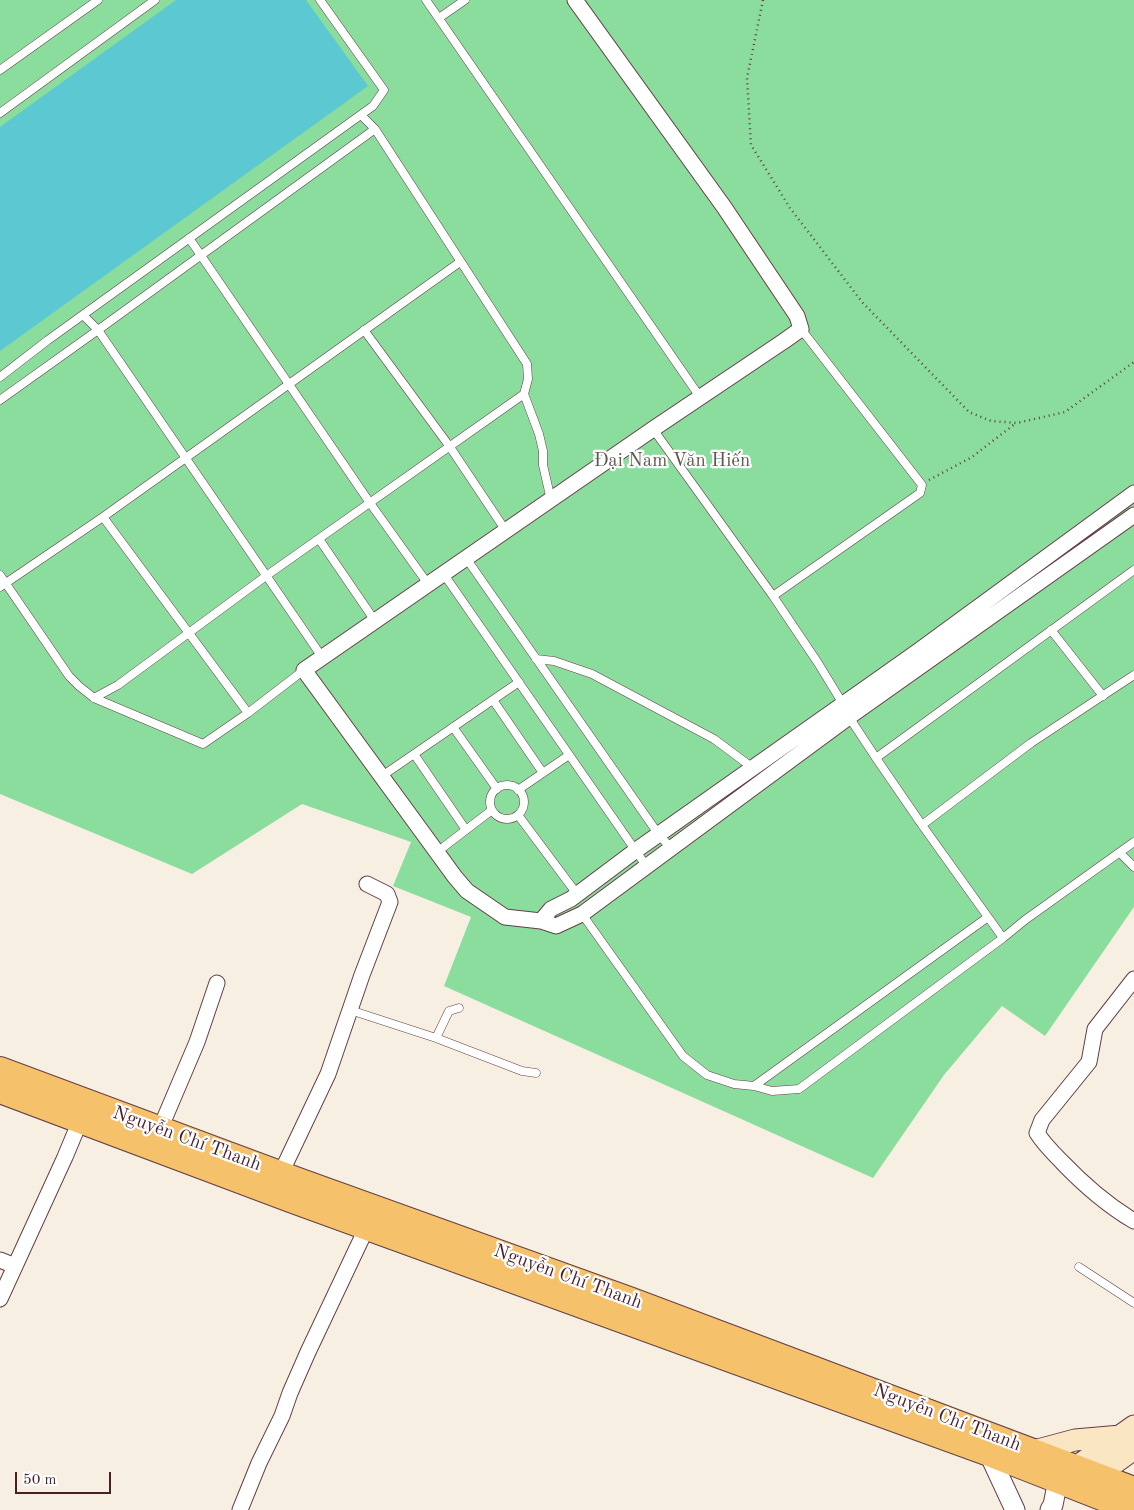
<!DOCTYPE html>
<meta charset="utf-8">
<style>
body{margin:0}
#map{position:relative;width:1134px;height:1510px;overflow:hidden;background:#f7f0e2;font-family:"Old Standard TT",serif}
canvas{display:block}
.scale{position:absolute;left:15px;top:1472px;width:96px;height:22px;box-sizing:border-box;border:2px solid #4a1f2b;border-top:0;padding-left:6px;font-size:15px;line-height:18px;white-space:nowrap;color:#4a1f2b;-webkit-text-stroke:4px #fff;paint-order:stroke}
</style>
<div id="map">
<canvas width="1134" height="1510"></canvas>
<div class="scale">50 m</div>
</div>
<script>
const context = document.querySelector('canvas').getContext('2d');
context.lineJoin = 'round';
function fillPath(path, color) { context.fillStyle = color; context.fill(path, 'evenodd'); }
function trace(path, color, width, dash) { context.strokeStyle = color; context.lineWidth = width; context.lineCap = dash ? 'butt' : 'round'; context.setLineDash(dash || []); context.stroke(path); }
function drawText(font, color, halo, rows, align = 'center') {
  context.font = font + ' "Old Standard TT",serif'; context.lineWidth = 4.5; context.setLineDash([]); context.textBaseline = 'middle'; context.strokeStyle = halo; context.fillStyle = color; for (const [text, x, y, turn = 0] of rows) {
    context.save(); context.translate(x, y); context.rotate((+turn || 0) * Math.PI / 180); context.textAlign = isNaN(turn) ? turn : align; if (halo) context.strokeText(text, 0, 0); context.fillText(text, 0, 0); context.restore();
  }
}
const green = new Path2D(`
 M0,0H1134V907L1045,1036L1002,1006L944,1075L873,1178L444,986L471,917L393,886L411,842L302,804L192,874L0,794Z`);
const water = new Path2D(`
 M176,0H306L368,86L0,351V127Z`);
const path = new Path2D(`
 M763,0L747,78L751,145L790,208L862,302L969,412L991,421L1017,423L1065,412L1134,362
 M929,480L972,457L1016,423`);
const service = new Path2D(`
 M426,0L700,397
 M439,18L465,0
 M0,70L98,0
 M0,113L155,0
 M361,115L375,129L527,364L528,379L524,394L539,434L543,451V465L551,500
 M189,238L370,503L428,584
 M83,315L98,330L375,129
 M364,330L450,447L506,531
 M0,377L48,340L373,106L384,90L320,0
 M0,400L98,330L322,657
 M103,517L248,713
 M319,539L375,621
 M466,558L659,835L672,849
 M443,573L647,867
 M0,575L69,676L79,686L94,698L203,744L248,713L304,670
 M0,587L103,517L460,262
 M773,596L920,493L922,485L801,329
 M1051,630L1103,696
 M536,659L554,661L592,674L714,739L753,768
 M94,698L118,685L266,576L524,394
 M493,700L543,773
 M453,727L497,789
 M414,754L466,830
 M876,758L1134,570
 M382,776L519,682
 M490 802a17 17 0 1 1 34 0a17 17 0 1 1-34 0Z
 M518,790L569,755
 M518,815L577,894
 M922,825L1031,743L1134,675
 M437,852L492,810
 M1120,853L1134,867
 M582,914L683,1056L707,1075L734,1084L754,1086L772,1091L799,1089L1003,938L922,825L876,758L849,717L843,704L818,663L773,596L653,429
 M1003,938L1025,920L1134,842
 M350,1010L436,1038L522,1071L536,1073
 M436,1038L449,1011L459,1008
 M754,1086L988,917
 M1079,1267L1134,1303`);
const minor = new Path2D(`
 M575,0L724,207L797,316L801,329L784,341L653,429L304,670L455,877L467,891L505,917L541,921L556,926L582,914L849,717L1134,515
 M541,921L551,909L571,899L635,851L917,652L1134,493
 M1134,979L1095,1029L1089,1062L1042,1120L1037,1133C1044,1144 1053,1153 1062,1162C1084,1185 1107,1205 1134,1221
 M160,1129L197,1042L217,983
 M281,1173L328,1074L362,975L390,902L387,894L367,884
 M0,1260L15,1266
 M0,1299L65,1157L80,1121
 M240,1510L259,1463L282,1416L290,1393L308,1352L367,1227`);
const tertiary = new Path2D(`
 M989,1454L1015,1510
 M1050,1510L1053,1505L1058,1480`);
const secondary = new Path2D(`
 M1034,1451L1075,1440L1121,1436
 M1076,1467L1134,1426
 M1098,1475L1134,1449`);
const primary = new Path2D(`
 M0,1069L301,1181L632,1300L1134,1489
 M0,1091L293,1201L989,1454L1132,1510`);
const parkNames = [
 ["Đại Nam Văn Hiến",672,461]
];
const streetNames = [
 ["Nguyễn Chí Thanh",187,1139,20],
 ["Nguyễn Chí Thanh",568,1277,20],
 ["Nguyễn Chí Thanh",947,1418,21]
];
fillPath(green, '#8bdd9e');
fillPath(water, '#5bc8d2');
trace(service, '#643e46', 9);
trace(minor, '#643e46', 17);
trace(tertiary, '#643e46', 21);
trace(secondary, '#643e46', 23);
trace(primary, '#643e46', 26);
trace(path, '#643e46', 2.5, [1, 4]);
trace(service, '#fff', 8);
trace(minor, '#fff', 15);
trace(tertiary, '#fff', 19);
trace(secondary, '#fbe6c4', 21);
trace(primary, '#f5c16b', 24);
drawText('19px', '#5e584e', '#fff', parkNames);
drawText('19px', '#4a1f2b', '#fff', streetNames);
</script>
